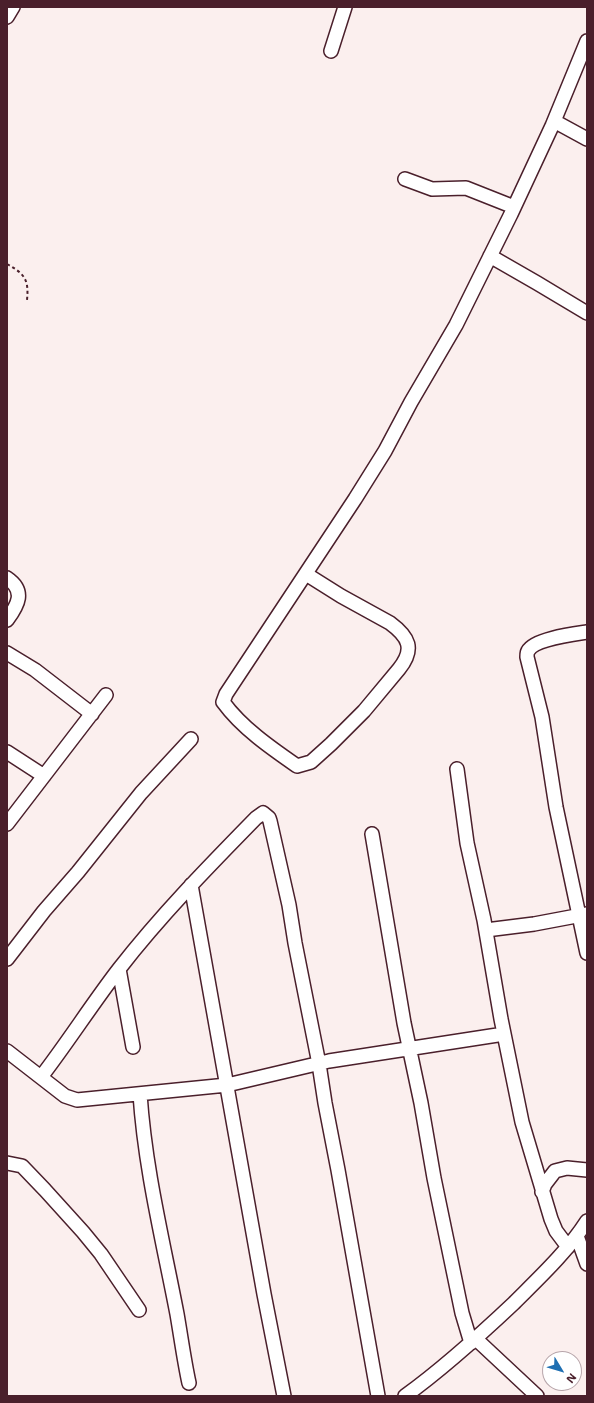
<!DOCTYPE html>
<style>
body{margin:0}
#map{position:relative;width:594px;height:1403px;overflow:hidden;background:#fbefee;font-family:"Shantell Sans",sans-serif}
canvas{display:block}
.frame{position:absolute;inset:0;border:8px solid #4a1f2b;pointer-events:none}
.north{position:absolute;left:542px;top:1351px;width:40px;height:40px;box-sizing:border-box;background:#fff;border:1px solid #b7a5aa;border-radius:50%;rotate:128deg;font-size:11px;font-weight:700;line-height:16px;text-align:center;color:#4a1f2b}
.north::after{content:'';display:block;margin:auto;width:14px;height:18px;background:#1f6fb2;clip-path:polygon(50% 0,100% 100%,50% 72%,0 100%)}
</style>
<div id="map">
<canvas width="594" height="1403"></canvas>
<div class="frame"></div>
<div class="north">N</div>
</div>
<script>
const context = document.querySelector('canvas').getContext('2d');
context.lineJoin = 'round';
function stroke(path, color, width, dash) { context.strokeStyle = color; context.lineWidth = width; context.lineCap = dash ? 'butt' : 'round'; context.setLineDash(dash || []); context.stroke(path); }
const minor = new Path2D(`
 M7,17L13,7
 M331,51L345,7
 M554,121L587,139
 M405,179L432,189L466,188L514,207
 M490,256L537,283L587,313
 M306,574L341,596L390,623C409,637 415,649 399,669L364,711L331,744L311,762L297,766C271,748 242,728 223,702L226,694L355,499L385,451L411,402L456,325L511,214L552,126L587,41
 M7,578C26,591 18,605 7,620
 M587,632C574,634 534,639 528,651C527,652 527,656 527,657L542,717L556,807L587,953
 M7,653L35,670L92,714
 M7,752L44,776
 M457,769L467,843L484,920L501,1019L522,1122L551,1219L556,1231L568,1247
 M7,824L106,695
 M372,834L404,1023L421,1103L434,1178L462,1313L471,1343
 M191,885L264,1294L284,1396
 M486,930L534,924L587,914
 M7,959L44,911L78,872L141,793L191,739
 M119,969L133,1047
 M7,1051L65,1096L77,1100L227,1085L329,1061L504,1034
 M41,1077C68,1042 92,1004 119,969C161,915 209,866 256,818L263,813L269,818L270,821L289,905L295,943L319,1064L325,1103L338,1170L378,1396
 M140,1094C145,1169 163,1241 177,1314C181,1337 184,1360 189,1383
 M7,1163L22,1166L45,1190L83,1232L101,1254L139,1310
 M542,1192L545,1184L555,1171L567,1168L587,1170
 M577,1236L587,1264
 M476,1339L537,1396
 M405,1396C444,1368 479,1336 514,1303C540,1277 567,1252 587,1221`);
stroke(minor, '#4a1f2b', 16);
stroke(new Path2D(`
 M7,264C25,274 29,280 27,300`), '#4a1f2b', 2, [3, 3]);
stroke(minor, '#fff', 13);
</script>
